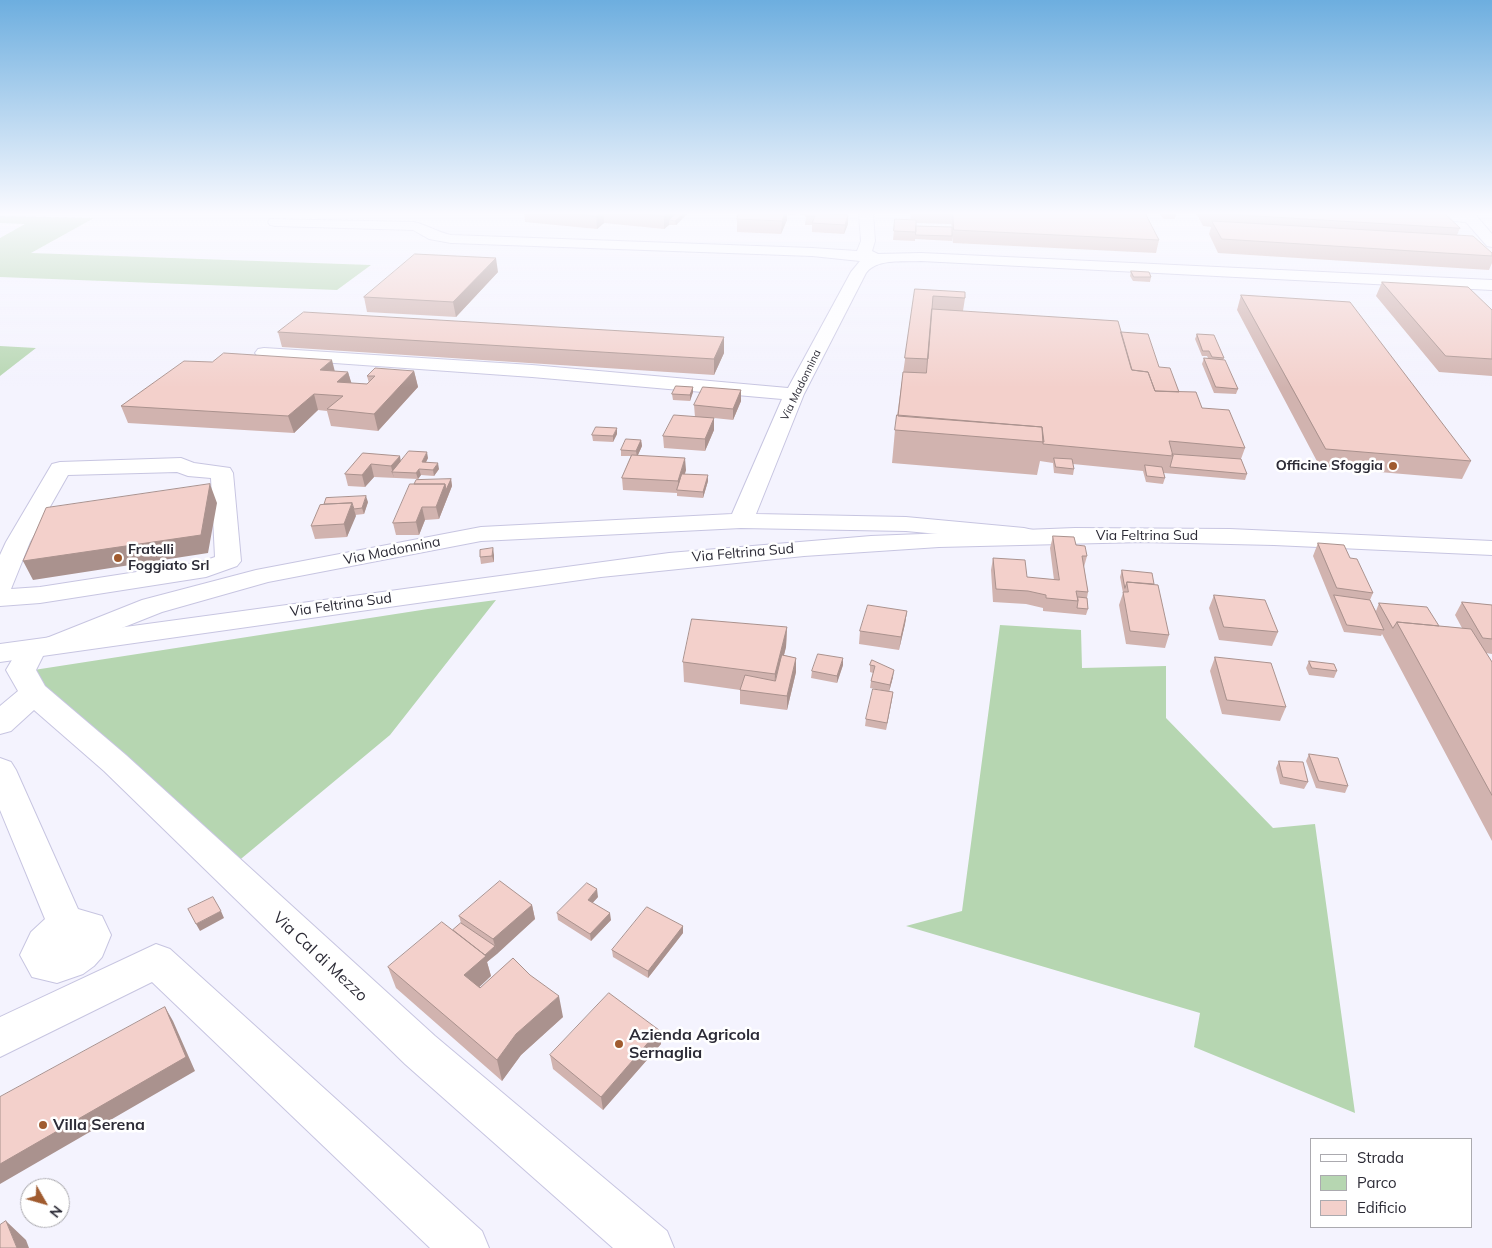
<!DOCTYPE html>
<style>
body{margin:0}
#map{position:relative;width:1492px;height:1248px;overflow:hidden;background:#f4f3fe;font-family:Mulish,sans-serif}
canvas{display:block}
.legend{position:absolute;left:1310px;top:1138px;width:162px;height:90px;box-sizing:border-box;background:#fff;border:1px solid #abaaaf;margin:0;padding:6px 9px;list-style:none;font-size:15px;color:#2c2b36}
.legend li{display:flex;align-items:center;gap:10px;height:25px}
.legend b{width:25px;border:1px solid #abaaaf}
.north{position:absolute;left:20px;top:1178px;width:50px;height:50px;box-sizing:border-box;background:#fff;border:1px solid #abaaaf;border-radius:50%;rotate:128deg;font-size:14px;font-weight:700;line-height:20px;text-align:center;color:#2c2b36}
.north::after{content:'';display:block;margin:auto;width:18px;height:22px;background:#a05b2f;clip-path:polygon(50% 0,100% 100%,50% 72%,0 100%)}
</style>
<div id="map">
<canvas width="1492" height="1248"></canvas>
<ul class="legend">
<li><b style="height:6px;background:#fff"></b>Strada</li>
<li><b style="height:14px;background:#b6d6b1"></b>Parco</li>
<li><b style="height:14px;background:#f3d0cb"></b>Edificio</li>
</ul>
<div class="north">N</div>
</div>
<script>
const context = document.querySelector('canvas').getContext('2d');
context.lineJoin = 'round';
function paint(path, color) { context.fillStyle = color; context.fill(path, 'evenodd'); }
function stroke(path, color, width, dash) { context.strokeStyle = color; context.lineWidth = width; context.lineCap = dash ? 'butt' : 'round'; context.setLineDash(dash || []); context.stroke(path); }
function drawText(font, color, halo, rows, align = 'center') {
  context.font = font + ' Mulish,sans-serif'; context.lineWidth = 5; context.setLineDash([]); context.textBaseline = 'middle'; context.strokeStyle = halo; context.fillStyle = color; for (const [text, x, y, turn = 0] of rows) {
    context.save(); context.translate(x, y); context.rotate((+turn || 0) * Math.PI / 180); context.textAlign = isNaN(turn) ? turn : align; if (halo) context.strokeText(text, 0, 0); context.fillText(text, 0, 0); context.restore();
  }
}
paint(new Path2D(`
 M0,216L94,218L31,253L371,265L337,290L0,277V238L25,224L0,223Z
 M0,346L36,348L0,376Z
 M496,600L390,735L236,863L21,672L428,609Z
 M1000,625L1081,630L1082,668L1166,666V718L1273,828L1315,824L1355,1113L1194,1047L1200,1013L906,926L962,911Z`), '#b6d6b1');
const minor = new Path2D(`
 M859,213H873L875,241L872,251L878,254L921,253L1492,280V290L921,261C904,262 877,258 866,273L804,394L756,514L906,517L1024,528L1033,530L1036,535L1033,540L1024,542L906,531L741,528L481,541L268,582L162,612L64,651L54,654L45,652L36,670L45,686L126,755L435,1036L667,1231L674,1248H613L405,1064L104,771L34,710L11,731L0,734V706L18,691L6,670L22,643L32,640L42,643L44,639L142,600L256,570L481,527L732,514L782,399L532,377L264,358L258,357L255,353L258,349L264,348L532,365L788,388L851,272L860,261L812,256L451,243L429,239L413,230L275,226L270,225L268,222L270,219L414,222C427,225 437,232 451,235L812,248L857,251L861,241Z
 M1395,213H1474L1492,234V247L1487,246L1466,222L1401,217Z
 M181,458L194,463L230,468L233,473L241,561L237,566L206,577L40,603L0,606V555L6,542L52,464L60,462ZM177,472L188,476L211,478L215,557L201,562L40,587L11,589L30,542L68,475Z
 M0,758L11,762L16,770L78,909L102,916L111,935L102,957L94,966L83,974L57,983L32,977L20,955L31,932L45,919L0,810Z
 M156,944L170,949L482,1231L489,1248H430L152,982L0,1057V1017Z`);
const major = new Path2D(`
 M1075,528L1230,529L1492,541V555L1274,545L1143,542L939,547L804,556L601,577L0,662V644L669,553L871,536Z`);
stroke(minor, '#c7c5e1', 2);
stroke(major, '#c7c5e1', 2);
paint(minor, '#fff');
paint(major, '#fff');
paint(new Path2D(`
 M524,213H687V214L676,225H669L664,229L604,223L597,229L525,222Z
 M739,213H842V214L848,215V224L844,234L812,232V225H805L806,215L787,214V220L781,234L737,232V219Z
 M911,213H1145L1159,240L1156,253L953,243L952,237V241L915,239V241L893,240L895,219L910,220ZM916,223L951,224L952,227L916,226Z
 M1159,213H1174L1176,215L1175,219H1164Z
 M1196,213H1444L1460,228L1457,235L1492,253V263L1489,270L1218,253L1209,234L1211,227L1203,226Z
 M1131,271L1151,277L1150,282L1133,281L1130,276Z
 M498,272L456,317L367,312L364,297Z
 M1382,282L1492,310V376L1439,372L1376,296Z
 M915,289L965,298L963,311L1121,332L1159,367L1179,392L1202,408L1245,448L1241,459L1247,474L1245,480L1164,473L1165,478L1163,484L1146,482L1143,471L1073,464L1074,469L1073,475L1054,473L1053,463L1040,461L1037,475L892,463L895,430Z
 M1241,295L1471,461L1462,479L1320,467L1237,310Z
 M278,332L724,337V353L714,375L282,347Z
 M1197,334L1224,358L1223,360L1238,389L1236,394L1214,393L1202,364L1204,358H1208L1207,356H1202L1195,339Z
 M335,371L348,372L351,383L367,384L369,383L367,376L414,371L418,387L378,431L331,426L327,411L318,410L294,433L128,423L121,406Z
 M741,390V401L733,420L714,418V430L705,451L664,448L663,436L695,417L694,405Z
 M693,392L690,401L673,400L672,394Z
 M617,434L613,442L593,441L592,435Z
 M641,440L642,446L638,455L686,470L685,474L708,481L703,498L677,496V493L623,490L622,478L631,456H621V450Z
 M363,453L401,462L428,458L426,462L439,469L434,476L421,475L418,479L374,477L365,487L348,486L345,474Z
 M451,479L452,486L439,519L425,520L419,535H396L393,523L414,484Z
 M368,502L364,514L355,515L347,537L315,539L311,526Z
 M1053,536L1076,545L1087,556L1084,567L1088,592L1087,598L1088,609L1086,615L1043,611V608L1026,604L993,602L991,570L993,558L1027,577L1054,580L1050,548Z
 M1318,543L1350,558L1373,593L1370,600L1376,611L1379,603L1439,626L1462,628L1455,615L1462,602L1492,605V654L1486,653L1492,662V841L1382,634L1381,636L1344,632L1313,556Z
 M494,555V562L481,564L480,557Z
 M1122,570L1154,584L1169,635L1165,648L1126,644L1119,605L1123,593L1120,577Z
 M1214,595L1278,632L1272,646L1219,640L1209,608Z
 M907,611L905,624L899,650L859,644L860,631Z
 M787,627L786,647L784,655L796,658V672L787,710L740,704V690L684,682L683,662Z
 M1215,657L1286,707L1280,721L1222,714L1210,671Z
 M872,660L893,677L889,692H893L892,699L886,730L865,726L866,719L881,690L870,688L871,681L873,673L870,672V665Z
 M1309,661L1337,671L1334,678L1309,675L1306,668Z
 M843,665L837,683L811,678L812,671Z
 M1309,754L1348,786L1345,793L1316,788L1306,761Z
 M1279,761L1308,782L1304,789L1280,784L1276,768Z
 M598,897L592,903L611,920L591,941L558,920L557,913Z
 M532,905L535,919L487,962L491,976L479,987L563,1017L521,1055L502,1081L396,988L388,967L453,930L461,923L459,916Z
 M683,926V933L648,978L613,957L612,950Z
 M659,1030L661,1044L603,1110L553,1069L550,1055Z`), '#d1b3af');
paint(new Path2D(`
 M600,213H604V223L597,229L596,216Z
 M667,213H682L669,220V225L664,229V216Z
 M684,213H687V214L676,225L675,221Z
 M785,213H787V220L781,234L782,221Z
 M848,215V224L844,234L845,225Z
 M496,258L498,272L456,317L453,302Z
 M724,337V353L714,375V359Z
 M332,360L336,376L320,370Z
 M414,371L418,387L378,431L374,414Z
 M348,372L353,388L337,382Z
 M693,387V392L690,401V395Z
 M741,390V401L733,420V409Z
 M314,394L318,410L294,433L288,416Z
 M714,418V430L705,451V439Z
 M617,428V434L613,442V436Z
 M641,440L642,446L637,457L636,451Z
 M427,452L428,458L423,468L422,462Z
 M400,456L402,468L392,472L394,478L391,466Z
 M685,458L686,470L679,490H678V481Z
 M438,463L439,469L434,476L433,470Z
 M371,464L374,477L365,487L362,475Z
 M419,469L421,475L418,479L416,473Z
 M708,475V481L703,498V492Z
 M451,479L452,486L439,519L436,507L445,484Z
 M210,484L217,503L208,553L33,580L23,561Z
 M366,496L368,502L364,514L362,508Z
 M352,503L356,516L347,537L344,524Z
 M422,507L425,520L419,535L416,522Z
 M493,548L494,555V562L492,556Z
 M907,611L905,624L899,650L901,637Z
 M787,627L786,647L774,694L775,674Z
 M796,658V672L787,710V696Z
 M843,658V665L837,683V676Z
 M894,670L893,677L889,692L890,685Z
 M893,692L892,699L886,730L887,723Z
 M597,889L598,897L589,907L588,900Z
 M532,905L535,919L497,954L493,939Z
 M221,911L224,918L200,931L196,924Z
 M610,913L611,920L591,941L590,934Z
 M683,926V933L648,978V971Z
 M495,946L497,954L487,962L491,976L470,996L464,975Z
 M559,996L563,1017L521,1055L502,1081L497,1060L516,1034Z
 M165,1007L173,1021L195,1071L0,1184V1164Z
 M659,1030L661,1044L603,1110L601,1097Z
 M6,1221L26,1240L29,1248H17Z`), '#aa928e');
const building = new Path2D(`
 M565,213H600L596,216Z
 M635,213H667L664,216Z
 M677,213H684L675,221L669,220Z
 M739,213H785L782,221L737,219Z
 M806,213H822L848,215L845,225L812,223L815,216H805Z
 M953,213H1145L1159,240L954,230Z
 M1164,213H1174L1176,215H1166Z
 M1206,213H1444L1460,228Z
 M895,219L916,220V232L894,231Z
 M1212,221L1473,236L1492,253V256L1222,239Z
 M916,226L952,227V236L916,235Z
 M415,254L496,258L453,302L364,297Z
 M1131,271L1149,272L1151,277H1134Z
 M1382,282L1468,287L1492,310V359L1446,356Z
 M915,289L965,292V298L933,296L928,359L905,358Z
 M1241,295L1350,302L1471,461L1326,449Z
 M932,309L1118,321L1132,370L1148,372L1155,391L1196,392L1202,408L1229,410L1245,448L1169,441L1173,456L1043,444L1042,427L898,416L903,372L926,373Z
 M304,312L724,337L714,359L278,332Z
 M1121,332L1148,334L1159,367L1170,368L1179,392L1155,391L1148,372L1132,370Z
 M1197,334L1214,335L1224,358L1212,357L1209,351H1203Z
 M224,353L332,360L320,370L348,372L337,382L367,384L375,376H367L375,368L414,371L374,414L327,409L343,396L314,394L288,416L121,406L184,361L212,362Z
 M1204,358L1225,360L1238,389L1216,387Z
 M676,386L693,387L690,395L672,394Z
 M703,387L741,390L733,409L694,405Z
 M674,415L714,418L705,439L663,436Z
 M897,415L1042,427L1044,442L895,430Z
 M596,427L617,428L613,436L592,435Z
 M626,439L641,440L636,451L621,450Z
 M409,451L427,452L422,462L438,463L433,470L419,469L416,473L392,472Z
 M363,453L400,456L391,466L371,464L362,475L345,474Z
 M1172,454L1241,459L1247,474L1170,467L1173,456Z
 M632,455L685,458L678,481L622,478Z
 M1054,458L1072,459L1074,469L1056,467Z
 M1145,465L1162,467L1165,478L1147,476Z
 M682,474L708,475L703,492L677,490Z
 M451,479L446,490L445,484H414L416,480Z
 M210,484L201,535L23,561L46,508Z
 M410,484H445L436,507H422L416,522L393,523Z
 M366,496L362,508L354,509L352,503L324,504L326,498Z
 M352,503L344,524L311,526L320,505Z
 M1053,536L1074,537L1076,545L1085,546L1087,556H1082L1088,592L1076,591L1078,601L1046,598V595L1028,591L996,589L993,558L1025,560L1027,577L1059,580Z
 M1318,543L1344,545L1350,558L1357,559L1373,593L1337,588Z
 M493,548L492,556L480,557V550Z
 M1122,570L1152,573L1154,584L1127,582L1125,588Z
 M1127,582L1158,585L1169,635L1130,631L1123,592H1128Z
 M1214,595L1265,600L1278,632L1224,627Z
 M1334,595L1370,600L1384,630L1347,625Z
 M1078,597L1087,598L1088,609L1077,608L1078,601Z
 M1462,602L1492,605V639L1483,638Z
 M1379,603L1427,607L1439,626L1397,622L1393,628Z
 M868,605L907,611L901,637L860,631Z
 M692,619L787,627L775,674L683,662Z
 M1397,622L1471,629L1492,662V795Z
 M818,654L843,658L837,676L812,671Z
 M782,655L796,658L787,696L740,690L745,675L775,681Z
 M1215,657L1271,663L1286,707L1227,700Z
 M872,660L894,670L890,685L871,681L875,666L870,665Z
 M1309,661L1334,664L1337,671L1312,668Z
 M873,689L893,692L887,723L866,719Z
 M1309,754L1338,758L1348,786L1319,781Z
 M1279,761L1303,762L1308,782L1283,777Z
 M500,881L532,905L493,939L459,916Z
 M587,883L597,889L588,900L610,913L590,934L557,913Z
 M213,897L221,911L196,924L188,909Z
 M647,907L683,926L648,971L612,950Z
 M442,922L486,956L464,975L480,988L513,958L530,975L559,996L516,1034L497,1060L388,967Z
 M461,923L495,946L485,955L453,930Z
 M609,993L659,1030L601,1097L550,1055Z
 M165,1007L186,1057L0,1164V1097Z
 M6,1221L17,1248H0V1225Z`);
paint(building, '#f3d0cb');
stroke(building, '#aa928e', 1);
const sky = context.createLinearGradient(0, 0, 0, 388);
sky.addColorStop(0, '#6daedf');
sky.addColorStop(0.55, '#fafaff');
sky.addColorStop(1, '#fafaff00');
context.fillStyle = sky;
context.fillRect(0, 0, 1492, 388);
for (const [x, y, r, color] of [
 [1393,466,5,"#a05b2f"],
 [118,558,5,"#a05b2f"],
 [619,1044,5,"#a05b2f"],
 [43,1125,5,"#a05b2f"]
]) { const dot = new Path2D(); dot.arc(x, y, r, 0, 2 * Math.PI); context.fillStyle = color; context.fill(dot); stroke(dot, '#fff', 2); }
drawText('11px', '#2c2b36', '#fff', [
 ["Via Madonnina",801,385,-64]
]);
drawText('bold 14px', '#2c2b36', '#fff', [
 ["Officine Sfoggia",1383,466],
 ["Fratelli",128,550,"left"],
 ["Foggiato Srl",128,566,"left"]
], 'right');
drawText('14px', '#2c2b36', '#fff', [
 ["Via Feltrina Sud",1147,536],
 ["Via Madonnina",392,551,-11],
 ["Via Feltrina Sud",743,553,-5],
 ["Via Feltrina Sud",341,605,-8]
]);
drawText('16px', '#2c2b36', '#fff', [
 ["Via Cal di Mezzo",320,957,43]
]);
drawText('bold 16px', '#2c2b36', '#fff', [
 ["Azienda Agricola",629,1035],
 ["Sernaglia",629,1053],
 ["Villa Serena",53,1125]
], 'left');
</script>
